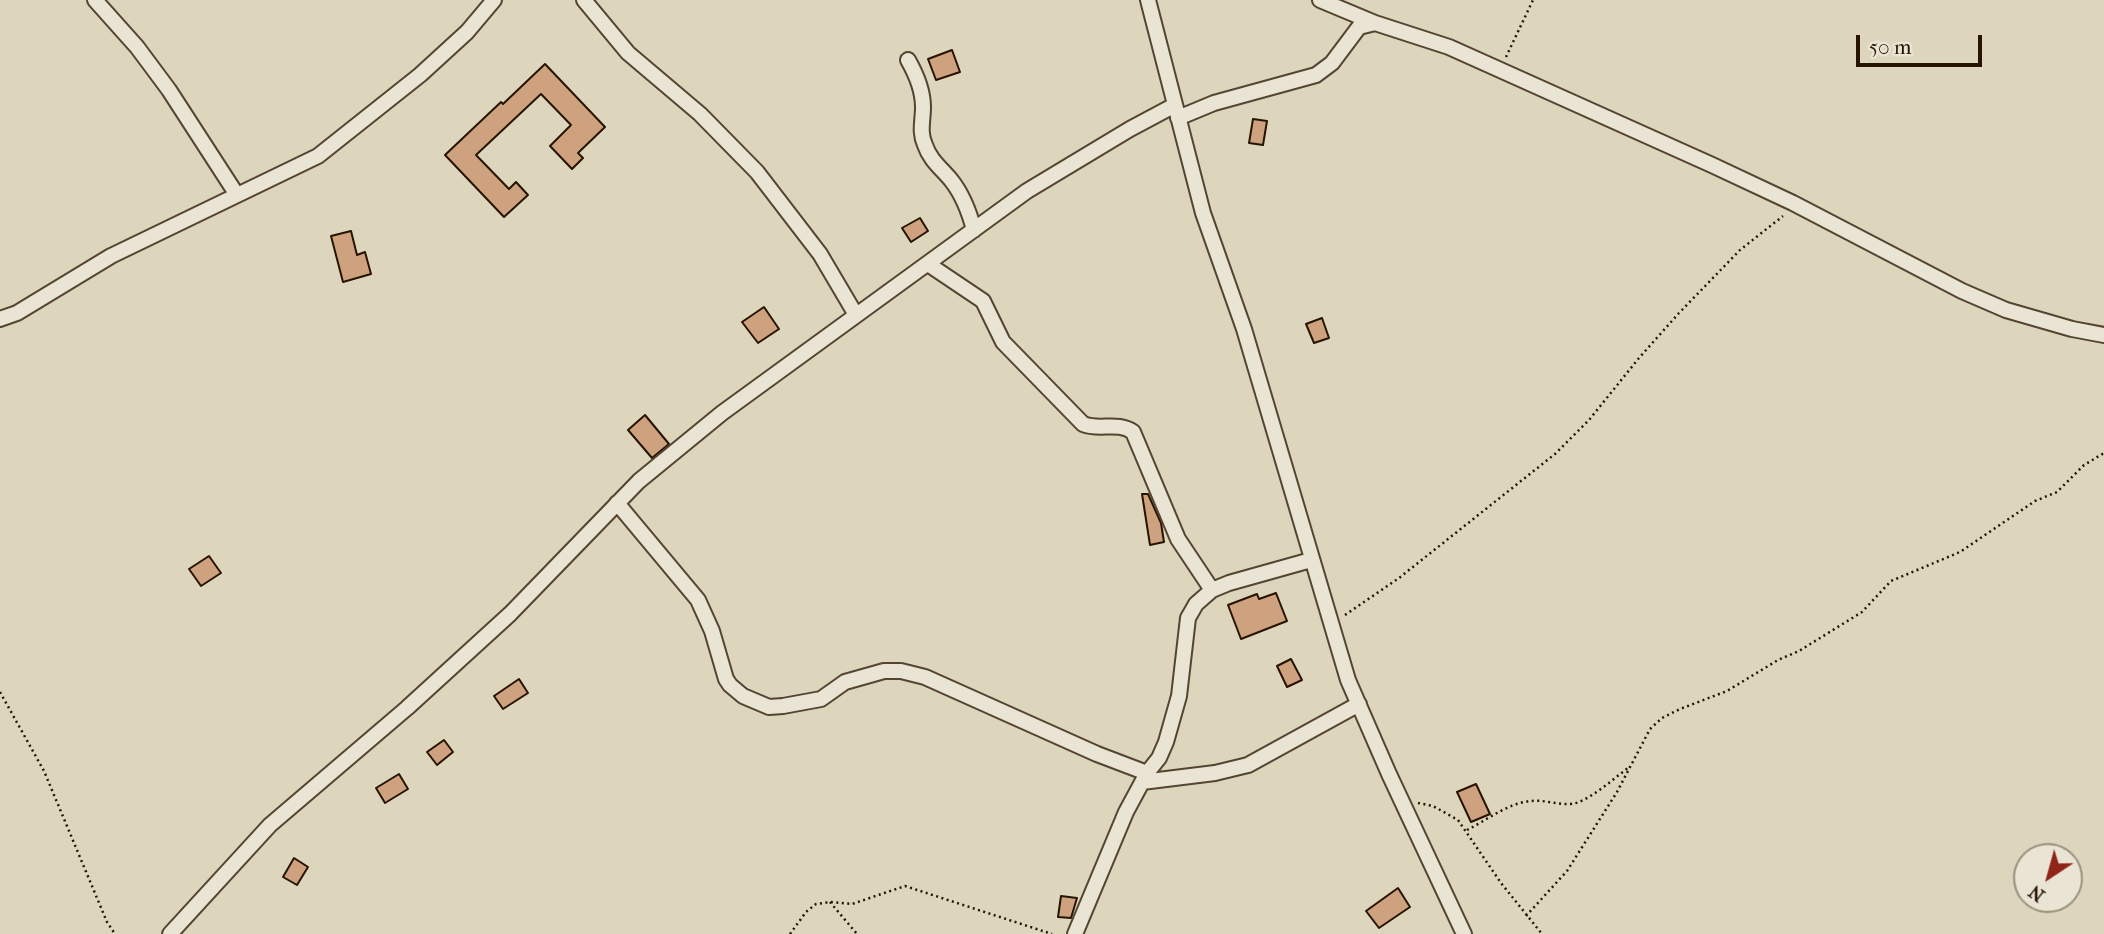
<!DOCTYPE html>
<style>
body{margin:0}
#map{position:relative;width:2104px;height:934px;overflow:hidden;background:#ddd6bc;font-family:"IM FELL French Canon",serif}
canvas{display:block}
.north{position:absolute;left:2013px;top:843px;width:70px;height:70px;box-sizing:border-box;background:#e9e4d3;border:2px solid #9b917f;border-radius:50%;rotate:216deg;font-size:19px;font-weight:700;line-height:28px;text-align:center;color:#261401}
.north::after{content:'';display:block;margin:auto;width:24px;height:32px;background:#8f2418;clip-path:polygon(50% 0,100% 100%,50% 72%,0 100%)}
.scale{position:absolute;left:1856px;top:35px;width:126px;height:32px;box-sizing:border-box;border:4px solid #261401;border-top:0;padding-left:9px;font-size:21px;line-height:24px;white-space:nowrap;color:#261401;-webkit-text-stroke:5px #e9e4d3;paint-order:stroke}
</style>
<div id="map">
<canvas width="2104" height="934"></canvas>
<div class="north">N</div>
<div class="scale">50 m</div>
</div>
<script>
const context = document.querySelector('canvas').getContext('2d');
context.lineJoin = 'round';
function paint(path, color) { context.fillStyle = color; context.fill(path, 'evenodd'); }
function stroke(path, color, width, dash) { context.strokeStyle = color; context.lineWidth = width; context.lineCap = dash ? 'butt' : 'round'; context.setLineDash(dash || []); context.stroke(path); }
const building = new Path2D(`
 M952,50L960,72L936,80L928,59Z
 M545,64L605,127L578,153L583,158L572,169L550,146L571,125L541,94L476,155L509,189L516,182L528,195L504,217L445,155L501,102L503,104Z
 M1253,119L1267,121L1263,145L1249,143Z
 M920,218L928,231L911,242L902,228Z
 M351,231L357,255L365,252L371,274L343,282L331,236Z
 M764,307L779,329L758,343L742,322Z
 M1322,318L1329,338L1314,343L1306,324Z
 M645,415L669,444L652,458L628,430Z
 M1142,494H1148L1161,523L1164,542L1150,545Z
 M209,556L221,573L201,586L189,569Z
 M1276,593L1287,621L1241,639L1228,605L1257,594L1259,599Z
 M1291,659L1302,680L1287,687L1277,666Z
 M519,679L528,693L503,709L494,696Z
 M444,740L453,752L437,765L427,752Z
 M399,774L408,789L385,803L376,788Z
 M1476,784L1490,814L1471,822L1457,792Z
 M294,858L308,867L297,885L283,877Z
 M1398,888L1410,907L1379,928L1366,911Z
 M1061,896L1077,898L1071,918L1058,917Z`);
paint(building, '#cea27e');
stroke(building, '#261401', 2);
const street = new Path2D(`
 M95,0L137,47L169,90L237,195
 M584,0L628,53L700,114L757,172L820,254L856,315
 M1148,0L1203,213L1244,329L1348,680L1389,774L1464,934
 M1320,0L1375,23
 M908,60C916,74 923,90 923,107C923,121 919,132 925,145C930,160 941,168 951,180C963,195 969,211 974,230
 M1178,118L1214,103L1316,75L1332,63L1359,27L1375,23L1449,47L1712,165L1793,203L1962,291L2006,310L2072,329L2104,335
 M928,264L983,301L1003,342L1083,424C1099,431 1118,421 1133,432L1178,539L1212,590
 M0,319L17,313L111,256L318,156L420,75L467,32L494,0
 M617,503L698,600L712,631L726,679L730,685L743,696L769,707L783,706L821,699L845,682L884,671H901L925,677L1097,754L1147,773
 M1142,782L1215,773L1248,765L1359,704
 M170,934L270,825L407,708L510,614L639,481L722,413L1027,191L1130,129L1175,105
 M1075,934L1126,812L1147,773L1159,758L1166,742L1179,696L1188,618L1196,604L1212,590L1229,583L1311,560`);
stroke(street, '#544430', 18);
stroke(new Path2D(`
 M1506,57L1533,0
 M1345,615L1399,578L1555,454L1589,420L1639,358L1679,313L1740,250L1783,216
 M0,692L44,771L107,922L115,934
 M1418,803L1433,806L1458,820L1501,883L1542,934
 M1467,830C1487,820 1508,803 1531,801C1547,799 1563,808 1579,802C1597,794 1612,780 1628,768
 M830,902L857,934
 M1526,916L1567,871L1617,792L1650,729L1662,718L1680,709L1727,691L1778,660L1799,651L1862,612L1891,581L1960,552L2035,501L2057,492L2084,465L2104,453
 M790,934L806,912L816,904L830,902L852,904L905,886L1052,934`), '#261401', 2.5, [2, 3.5]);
stroke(street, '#e9e4d3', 14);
</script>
